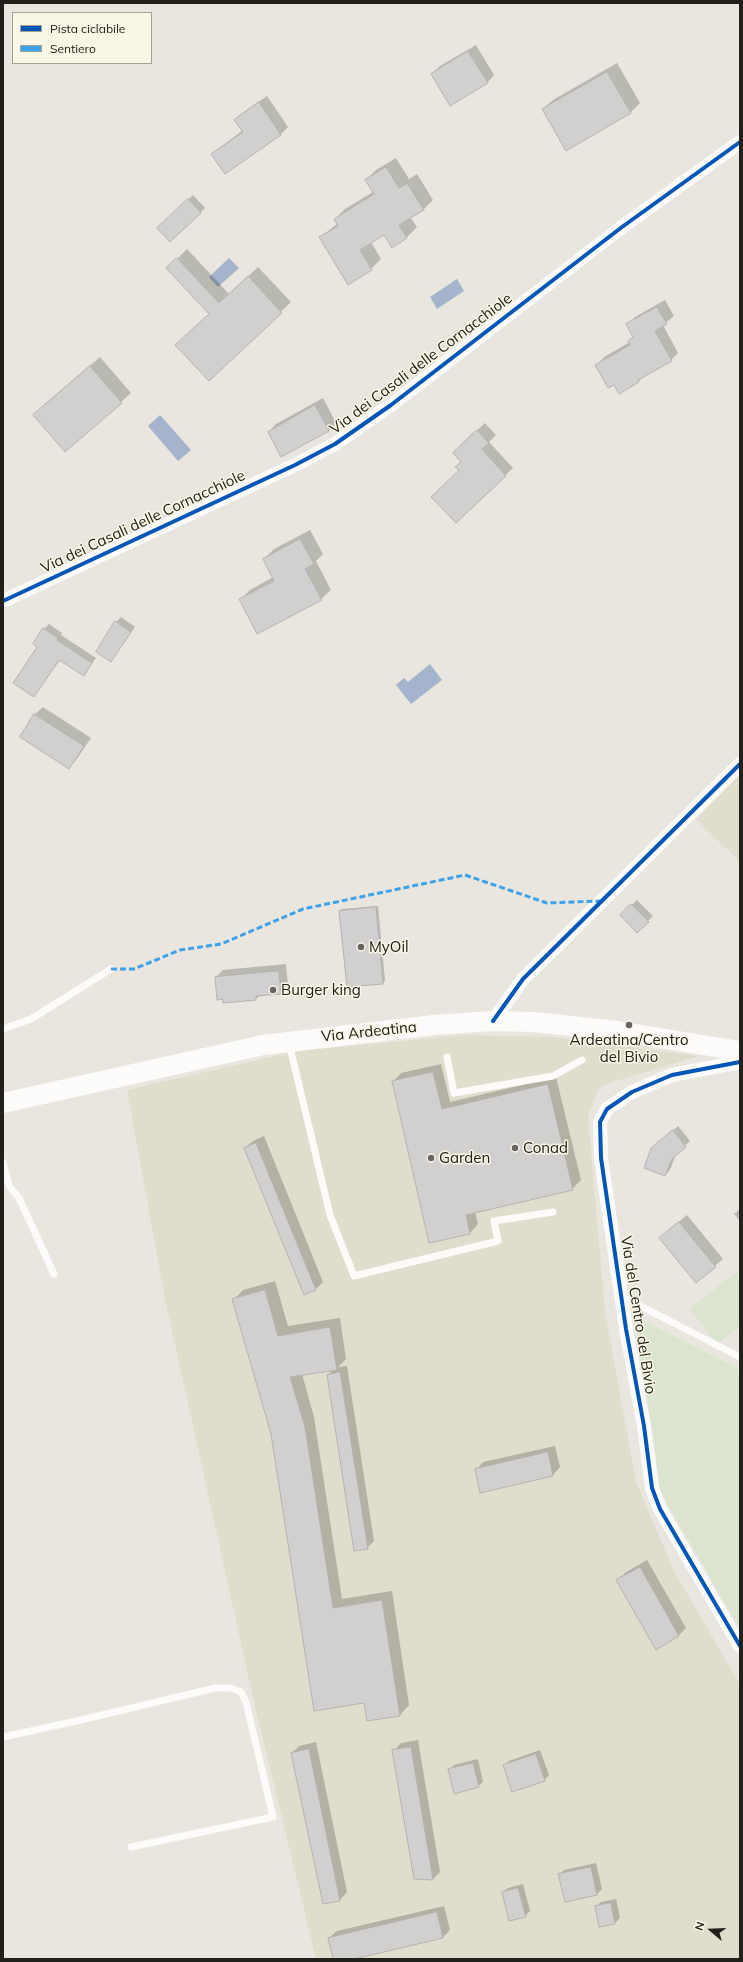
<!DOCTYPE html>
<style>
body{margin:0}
#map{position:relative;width:743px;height:1962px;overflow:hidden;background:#e8e6de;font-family:Mulish,sans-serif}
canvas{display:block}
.frame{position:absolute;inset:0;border:4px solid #21201a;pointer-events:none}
.legend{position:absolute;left:12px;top:12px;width:140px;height:52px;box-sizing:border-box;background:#faf6e6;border:1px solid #a3a094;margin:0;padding:5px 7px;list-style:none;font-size:12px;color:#21201a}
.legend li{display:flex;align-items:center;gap:8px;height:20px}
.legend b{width:20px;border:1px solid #a3a094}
.north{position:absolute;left:691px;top:1910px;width:40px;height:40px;-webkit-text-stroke:3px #faf6e6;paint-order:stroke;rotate:289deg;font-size:11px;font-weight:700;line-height:16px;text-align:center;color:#21201a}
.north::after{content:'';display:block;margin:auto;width:14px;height:18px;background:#21201a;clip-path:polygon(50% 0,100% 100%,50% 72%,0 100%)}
</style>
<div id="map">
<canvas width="743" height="1962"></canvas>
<div class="frame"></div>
<ul class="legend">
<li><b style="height:5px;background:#0057b8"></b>Pista ciclabile</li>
<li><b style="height:5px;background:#3ea2ea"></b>Sentiero</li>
</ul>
<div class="north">N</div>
</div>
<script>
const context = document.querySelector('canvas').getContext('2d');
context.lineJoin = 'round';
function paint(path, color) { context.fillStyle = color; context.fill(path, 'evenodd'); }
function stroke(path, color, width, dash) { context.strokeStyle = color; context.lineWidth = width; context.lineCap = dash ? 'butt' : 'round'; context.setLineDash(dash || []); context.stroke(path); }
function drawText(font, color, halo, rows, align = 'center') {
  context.font = font + ' Mulish,sans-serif'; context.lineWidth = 3; context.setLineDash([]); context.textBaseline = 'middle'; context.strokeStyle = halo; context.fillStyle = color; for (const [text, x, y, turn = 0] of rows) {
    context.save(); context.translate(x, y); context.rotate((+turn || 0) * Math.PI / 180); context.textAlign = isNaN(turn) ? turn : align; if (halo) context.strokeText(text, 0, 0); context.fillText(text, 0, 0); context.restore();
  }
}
paint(new Path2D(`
 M740,775V862L696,819Z
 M465,1035L553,1037L699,1056L613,1082L599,1088L588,1116L605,1312L636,1482L675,1573L740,1684V1959H316L253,1698L165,1299L127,1090L297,1051Z`), '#e1ddcd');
paint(new Path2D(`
 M736,1272L740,1277V1326L717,1344L690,1309Z
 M633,1316L737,1368L740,1374V1628L660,1491L657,1462Z`), '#dae4cf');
paint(new Path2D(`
 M229,258L239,268L218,287L209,277Z
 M457,279L464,291L437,309L430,297Z
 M160,415L191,450L178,461L148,426Z
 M430,664L442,680L411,704L396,685L404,678L408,682Z`), '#a4b4cc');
paint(new Path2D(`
 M476,45L494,75L487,83L433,74L440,66Z
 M617,63L640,103L630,113L543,109L553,100Z
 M267,96L288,127L281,134L225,172L212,154L243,130L235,120L243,113Z
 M396,158L409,179L417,174L433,200L423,210L410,217L417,227L407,237L392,247L384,233L371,242L381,259L371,269L349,283L321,237L338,223L335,219L345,209L373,192L366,180L376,170Z
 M193,195L205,208L170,241L158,228Z
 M187,249L229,294L258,267L291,302L209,380L186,335L210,313L168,268Z
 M665,300L674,316L663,325L678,353L671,360L645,375L639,381L614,383L597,365L604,357L630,342L634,336L628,325L635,317Z
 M100,357L131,393L121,402L44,405Z
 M323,398L336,423L329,430L282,456L269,432L276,424Z
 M485,423L496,435L489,442L513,468L456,521L462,462L461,445Z
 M310,530L323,554L316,561L331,590L321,599L240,600L250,590L273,577L264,559L274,549Z
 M121,617L135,627L111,661L116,622Z
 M49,624L62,633L61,635L96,658L84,675L60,660L34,696L38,646L44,629Z
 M43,707L91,738L76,760L69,768L21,736L35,714Z
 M637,900L653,916L637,932L621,915Z
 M378,906L385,980L383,983L340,911L342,909Z
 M286,964L288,986L280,993L260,995L256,999L223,998L216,977L223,970Z
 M441,1064L450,1102L556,1077L581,1180L572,1189L475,1212L478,1224L470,1233L430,1242L393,1082L401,1073Z
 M678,1126L690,1141L676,1154L670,1170L665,1175L658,1143Z
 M264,1136L323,1282L316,1289L245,1148L253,1141Z
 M740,1209V1221L734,1214Z
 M687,1215L723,1259L696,1282L668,1231Z
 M275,1281L288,1326L340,1318L346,1359L338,1367L347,1366L374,1541L367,1548L328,1375L334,1369L302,1374L314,1417L342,1599L392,1591L409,1705L400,1715L365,1702L272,1433L234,1300L243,1290Z
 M555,1446L560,1467L553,1475L476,1470L483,1462Z
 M647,1560L686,1628L679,1635L657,1648L618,1581L625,1573Z
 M418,1740L440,1872L433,1879L394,1751L401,1743Z
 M316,1742L347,1892L340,1900L324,1903L292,1753L299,1746Z
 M540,1750L549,1775L544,1780L504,1766L509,1761Z
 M478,1759L483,1782L478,1786L449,1770L454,1765Z
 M596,1863L602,1889L597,1894L565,1901L559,1875L564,1870Z
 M523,1884L530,1911L525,1916L503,1892L508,1888Z
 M616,1899L620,1918L615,1923L600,1926L596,1907L601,1902Z
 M444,1906L450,1930L443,1937L350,1959H334L329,1938L337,1931Z`), '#0003');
const building = new Path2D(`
 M468,51L488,83L450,106L431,74Z
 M607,72L631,113L566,151L542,109Z
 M259,102L281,135L225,174L211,154L243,132L234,120Z
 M386,167L399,188L407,183L424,210L399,225L407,238L392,248L384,235L360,250L372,270L348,285L319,237L338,226L334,219L374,194L365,180Z
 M188,199L201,213L170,242L157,228Z
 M177,258L219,303L248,276L282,313L209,381L175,345L209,314L166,268Z
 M657,307L667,324L655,331L672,361L638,380L639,382L619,394L614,385L608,388L595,365L630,345L628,341L633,337L626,324Z
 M90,366L122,403L65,452L33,415Z
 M315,405L329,431L281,457L268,432Z
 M477,430L489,443L482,449L506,476L456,523L431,497L459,470L455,467L461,462L453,453Z
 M300,539L314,564L305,569L322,600L257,634L239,599L274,581L263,559Z
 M115,621L131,632L111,662L96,652Z
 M43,628L58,638L57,640L92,663L84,676L59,660L34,697L13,683L37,647L33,644Z
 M34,714L84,746L69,769L20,737Z
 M631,904L649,922L637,933L620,915Z
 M376,907L383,984L347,987L339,911Z
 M279,971L281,994L256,996V1000L223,1003V999L217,1000L215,977Z
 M433,1072L442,1109L548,1084L573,1190L466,1215L470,1234L429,1243L392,1081Z
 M673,1130L686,1147L672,1159L665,1176L644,1168L651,1148Z
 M256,1143L316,1290L304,1295L244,1148Z
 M679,1222L716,1267L696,1283L659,1238Z
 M265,1290L278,1336L330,1327L337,1370L290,1377L305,1427L333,1608L382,1600L400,1716L367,1721L364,1703L314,1711L271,1434L232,1299Z
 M340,1372L368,1549L354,1551L327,1375Z
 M548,1452L553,1476L480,1493L475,1469Z
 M640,1567L679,1636L656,1650L616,1580Z
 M411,1747L433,1880L414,1879L392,1750Z
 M309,1749L340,1901L323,1904L291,1753Z
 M536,1754L545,1781L512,1792L503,1765Z
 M473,1763L479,1787L454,1794L448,1769Z
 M591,1867L597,1895L565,1902L558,1874Z
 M518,1888L526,1917L509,1921L502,1892Z
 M611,1903L615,1924L599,1927L595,1906Z
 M437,1912L443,1938L354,1959H333L328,1938Z`);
paint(building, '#d2d0ce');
stroke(building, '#b5b3b2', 1);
stroke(new Path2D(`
 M3,1029L31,1019L111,969
 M289,1043L330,1215L354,1276L498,1241L494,1221L553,1212
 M447,1057L454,1093L553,1076L582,1060
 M3,1162L9,1186L19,1198L54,1274
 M621,1296L740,1357
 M3,1737L81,1720L215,1688H231L241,1692L246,1702L273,1817L131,1847`), '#fcfbfa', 7);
stroke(new Path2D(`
 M3,601L295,465L335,444L391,405L622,227L740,142
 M493,1021L523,979L740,764
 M740,1062L672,1075L632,1092L607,1109L600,1122L601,1158L626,1329L644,1426L652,1488L660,1509L740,1646`), '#fcfbfa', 14);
stroke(new Path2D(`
 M3,1103L263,1045L434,1025L493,1021L534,1022L617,1031L740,1051`), '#fcfbfa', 20);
stroke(new Path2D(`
 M111,969H134L180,950L221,944L303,909L465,875L547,903L600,901`), '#3ea2ea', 3, [6, 3]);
stroke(new Path2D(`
 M3,601L295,465L335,444L391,405L622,227L740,142
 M493,1021L523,979L740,764
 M740,1062L672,1075L632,1092L607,1109L600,1122L601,1158L626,1329L644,1426L652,1488L660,1509L740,1646`), '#0057b8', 4);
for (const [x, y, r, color] of [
 [361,947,4,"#67655f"],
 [273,990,4,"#67655f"],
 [629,1025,4,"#67655f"],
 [515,1148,4,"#67655f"],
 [431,1158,4,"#67655f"]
]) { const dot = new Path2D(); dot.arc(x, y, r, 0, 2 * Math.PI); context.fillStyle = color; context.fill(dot); stroke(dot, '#faf6e6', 1.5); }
drawText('15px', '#21201a', '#faf6e6', [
 ["Via dei Casali delle Cornacchiole",421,364,-37],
 ["Via dei Casali delle Cornacchiole",143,522,-25],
 ["Via Ardeatina",369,1032,-6],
 ["Via del Centro del Bivio",638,1315,81]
]);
drawText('15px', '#21201a', '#faf6e6', [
 ["MyOil",369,947],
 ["Burger king",281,990],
 ["Ardeatina/Centro",629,1040,"center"],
 ["del Bivio",629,1057,"center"],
 ["Conad",523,1148],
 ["Garden",439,1158]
], 'left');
</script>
